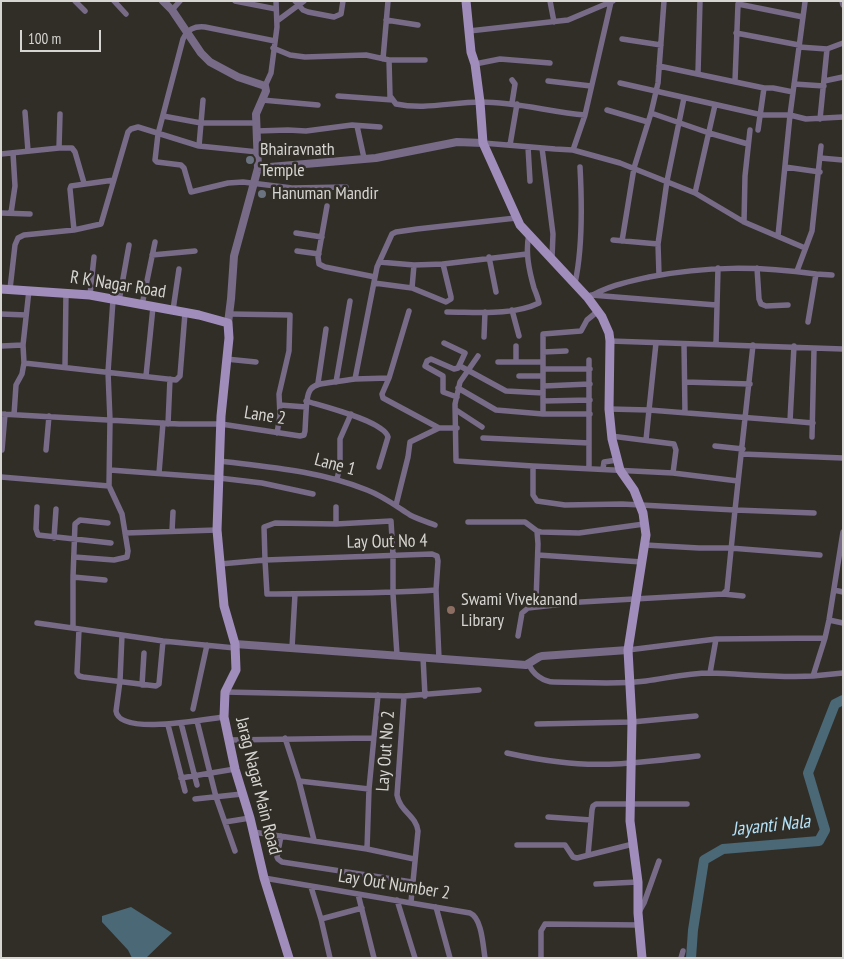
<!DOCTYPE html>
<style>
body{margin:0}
#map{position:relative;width:844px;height:959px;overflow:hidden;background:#312e28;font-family:"PT Sans Narrow",sans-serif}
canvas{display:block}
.frame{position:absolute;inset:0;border:2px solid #d7d5d1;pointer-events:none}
.scale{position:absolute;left:20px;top:30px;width:81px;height:22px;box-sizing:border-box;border:2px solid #d7d5d1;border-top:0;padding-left:6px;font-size:15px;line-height:18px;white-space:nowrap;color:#d7d5d1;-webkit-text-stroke:4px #312e28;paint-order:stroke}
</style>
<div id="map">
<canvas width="844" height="959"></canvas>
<div class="frame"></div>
<div class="scale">100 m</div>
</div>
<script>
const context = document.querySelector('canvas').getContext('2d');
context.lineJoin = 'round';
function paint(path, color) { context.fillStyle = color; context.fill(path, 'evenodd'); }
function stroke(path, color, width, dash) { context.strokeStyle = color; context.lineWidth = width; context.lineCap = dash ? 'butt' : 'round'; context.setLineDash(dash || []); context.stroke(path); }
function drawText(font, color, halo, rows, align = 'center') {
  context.font = font + ' "PT Sans Narrow",sans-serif'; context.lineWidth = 5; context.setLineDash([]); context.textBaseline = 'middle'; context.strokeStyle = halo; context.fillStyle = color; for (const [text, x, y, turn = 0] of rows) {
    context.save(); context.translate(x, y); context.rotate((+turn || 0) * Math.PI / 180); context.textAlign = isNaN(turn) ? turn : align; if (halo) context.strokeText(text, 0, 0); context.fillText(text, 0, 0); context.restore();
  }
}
paint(new Path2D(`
 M131,907L172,933L146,958H132L128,950L102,922V916Z`), '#4a6876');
stroke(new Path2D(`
 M691,958L693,930L704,860L723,849L819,841L825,830L808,773L835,704L843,700`), '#4a6876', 10);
stroke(new Path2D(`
 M75,1L85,11
 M114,1L126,14
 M235,1L276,9
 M295,1L303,10L308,12L334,17L341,14L343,1
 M550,1L554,22
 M842,1L843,5
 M611,2L585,115L573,150L620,163L695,193L744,222L805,248
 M172,10L180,1
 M386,20L418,25
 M277,21L304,1
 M469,31L568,20L613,1
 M736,33L799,45
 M622,39L661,45
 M275,41L205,27C194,26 188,29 183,39L158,134L155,160L157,162L181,165L184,168L191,192L228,183L243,182L292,188L346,187
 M799,47L827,49L843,43
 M273,48L290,55L305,57L366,55L389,60H425
 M383,59L388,1
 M389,60L390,96L396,104C425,110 452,102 481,102C517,102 550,112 585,115
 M475,64L500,59L550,63
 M659,66L764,88L758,130
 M698,73L700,1
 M548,81L591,86
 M735,81L738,4L803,17
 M824,81L843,77
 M620,83L762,115H790L806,119L843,117
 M794,84L824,86
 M265,86L271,73L277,27L276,1
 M764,88H773L793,92
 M338,96L393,100
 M262,100L318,105
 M512,103L515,84L512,80
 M607,110L648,122
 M25,112L28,151
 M651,113L709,133L748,144
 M163,116L201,123H255
 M820,119L827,49
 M357,126L364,158
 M256,131L288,130L306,131L352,125L380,127
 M483,143L555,149L573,150
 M510,145L517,104
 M199,146L203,100
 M528,147L530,181
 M59,148L60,114
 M542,148L553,234L552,258
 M1,154L59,148H72L75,152L84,183
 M820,158L843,160
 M785,167L820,172
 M695,193L715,105
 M327,206L318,257L319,264L325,267L375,277
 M1,213L30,214
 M11,213L15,186L13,153
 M744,222L745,176L750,130
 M74,230L70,189L71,186L114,180
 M296,233L322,237
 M778,236L790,115L805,2
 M613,240L658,244L659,275
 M622,241L634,168L651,113L658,83L664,1
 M658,244L667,181L684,98
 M297,251L319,254
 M152,255L195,251
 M489,257L496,292
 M379,262L414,265L443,264L527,254
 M757,268L759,299L761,304L766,306L788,305
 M797,271L812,231L821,146
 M816,274L832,275
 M374,283L412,288L446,302L451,299V297L443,264
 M575,283C583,247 582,204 580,167
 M412,288L414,265
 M10,289L15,245L18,238L24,235L74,230L101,224L128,132L131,129L138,127L199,146L258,152
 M29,290L23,345L24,363L176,380L180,376L185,313
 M90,295L94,257
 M591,295L716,305
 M588,298C607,286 627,282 649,277C707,266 757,266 816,274L808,322
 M119,301L129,245
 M142,305L155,242
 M173,310L179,269
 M512,310L519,336
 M447,312C476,312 512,316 539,303C538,298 536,293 534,288C529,270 525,252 529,234
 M1,314L26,315
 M230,314L290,315L289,351L279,394L280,416L277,433
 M484,337L485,312
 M610,341L843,349
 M444,343L465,353L458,368L454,369L431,359L427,361L425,366L443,376V392L457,397
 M684,344L685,412
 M716,344L718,268
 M1,346L23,345
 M516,346V362
 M543,352L566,351
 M478,356L460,382L455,404L456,461L533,466L673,473L738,481
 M226,359L256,362
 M498,362H543
 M65,366L66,293
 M460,366L506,391L543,393
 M543,369H590
 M146,376L153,307
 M519,376H543
 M389,378L382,394L383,398L439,428
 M355,379L389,378L409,311
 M336,382L350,301
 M685,382L750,384
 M318,383L326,329
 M543,386L590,384
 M458,388L496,410L543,414H590
 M306,401C322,406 384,421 388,437L379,467
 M543,401L590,400
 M280,405L306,407
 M609,409L649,410L656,343
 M456,410L482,427
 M1,414L179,424H221L300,436L304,435L305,431C308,377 304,387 355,379L377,267L392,234L396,232L417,229L516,218
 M543,414V334L581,331L587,320L598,311
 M14,415L16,385L22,374L24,363
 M790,421L813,423
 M168,424L170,379
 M611,436L674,444L676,450L673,473
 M812,437L814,349
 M483,438L589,443
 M646,440L649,410L790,421L794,346
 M715,446L743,449
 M2,450L5,414
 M46,450L49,416
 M742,454L843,458
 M220,461C269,467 320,471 367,490C383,496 396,506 410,515C418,519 427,522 435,525
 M533,466V495L537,501L565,505L622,504L735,510L753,345
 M589,468V360
 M603,469L604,462L617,460
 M110,470L219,478L262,483L313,494
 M159,473L163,423
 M1,477L109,486L110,420L108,372L113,300
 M337,479L340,466V439L351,414
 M396,505L408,457L410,442L439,428H457
 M37,507L36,529L38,535L111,543
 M336,507V524
 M468,522H525L537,531L541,532L579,533L644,524
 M172,531L173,512
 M537,531L538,544L536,601L540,606
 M125,533L217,530
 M54,538L56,509
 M645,545L699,548H730L820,555
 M538,555L642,562
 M74,557L114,560L127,557L128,551L122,514L109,486
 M220,564L265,560L264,527L275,523L336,524L391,521L393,555V594L397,655
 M73,577L105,580
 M436,590C380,594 323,593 267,594L265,560L432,554L437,556L438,561L436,590L439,659
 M834,590L843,592
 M723,594L743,596
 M829,620L843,623
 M37,623L122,635
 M73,628V577L75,524L80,520L108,523
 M79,629L77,673L79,676L83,677L156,686L159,684L163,641
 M518,636L522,613L528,608L581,602L723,594L727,590L735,510L814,513
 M292,648L295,594
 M628,650L716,639L825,638L829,620L843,532
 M423,657L425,696
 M529,664C532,674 544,682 554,682C584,682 616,685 646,681C668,678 688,673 710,673C745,674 779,678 813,676L825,638
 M710,673L716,639
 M813,676L843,673
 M142,685L144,653
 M225,692L404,696L479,690
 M404,696L397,795C400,812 416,815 418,831L411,902
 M193,709L207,645
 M224,717C206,719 119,736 116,711L120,681L122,635L163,641L235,648
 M197,721L216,797L235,851
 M181,723L197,785
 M537,724L632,722L696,716
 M168,725L185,791
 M285,738L299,781L314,840
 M228,740L373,738
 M507,753C525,757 542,760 560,762C605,768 653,761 698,756
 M181,778L235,769
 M299,781L369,789
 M195,799L242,794
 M548,817L591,820
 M225,822L250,818
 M253,832L367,849L414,859
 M281,836L277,857L278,859L282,862L412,882
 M517,845H565L573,857L577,858L633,844
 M367,849L369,789L378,695
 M588,855L592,810L593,806L596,804H687
 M264,878L470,913C482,918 483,946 485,958
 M596,884L638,882
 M311,887L321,919L330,958
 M358,894L374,958
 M397,900L415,958
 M436,907L450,958
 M639,912L644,903L659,861
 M321,919L362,908
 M541,958V931L545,924L639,925
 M681,958L683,951`), '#776b88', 5.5);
stroke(new Path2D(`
 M163,1L172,10L201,53L210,62L238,77L265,86L266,91L256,114L258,168L234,256L231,299L228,323
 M258,168L376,158L457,142L483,143
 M235,644L526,665L539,657L542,656L628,650`), '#776b88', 8);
stroke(new Path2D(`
 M466,1L471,52L475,64L480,102L483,143L520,225L588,298L602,317L609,333L610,341L609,409L612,439L620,470L634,490L643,513L646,535L628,650L632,722L630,821L638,882V913L642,958
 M1,289L90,295L199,315L228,323L229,338L221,416L217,530L224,606L235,644L236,670L225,692L224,717L235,769L250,818L264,878L289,958`), '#a08dbb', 9);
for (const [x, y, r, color] of [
 [250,160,5,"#6b7280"],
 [262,194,5,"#6b7280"],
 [451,610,5,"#8d6e63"]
]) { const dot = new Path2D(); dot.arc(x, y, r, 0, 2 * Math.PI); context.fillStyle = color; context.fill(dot); stroke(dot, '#312e28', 2); }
drawText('18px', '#d7d5d1', '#312e28', [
 ["Bhairavnath",260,150],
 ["Temple",260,171],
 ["Hanuman Mandir",272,194],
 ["Swami Vivekanand",461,600],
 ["Library",461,621]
], 'left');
drawText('18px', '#d7d5d1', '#312e28', [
 ["R K Nagar Road",118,285,9],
 ["Lane 2",265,416,9],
 ["Lane 1",335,465,15],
 ["Lay Out No 4",387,542,-1],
 ["Lay Out No 2",386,751,-86],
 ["Jarag Nagar Main Road",258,786,76],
 ["Lay Out Number 2",394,885,9]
]);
drawText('italic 19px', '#b5e3fa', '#312e28', [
 ["Jayanti Nala",771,826,-6]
]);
</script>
